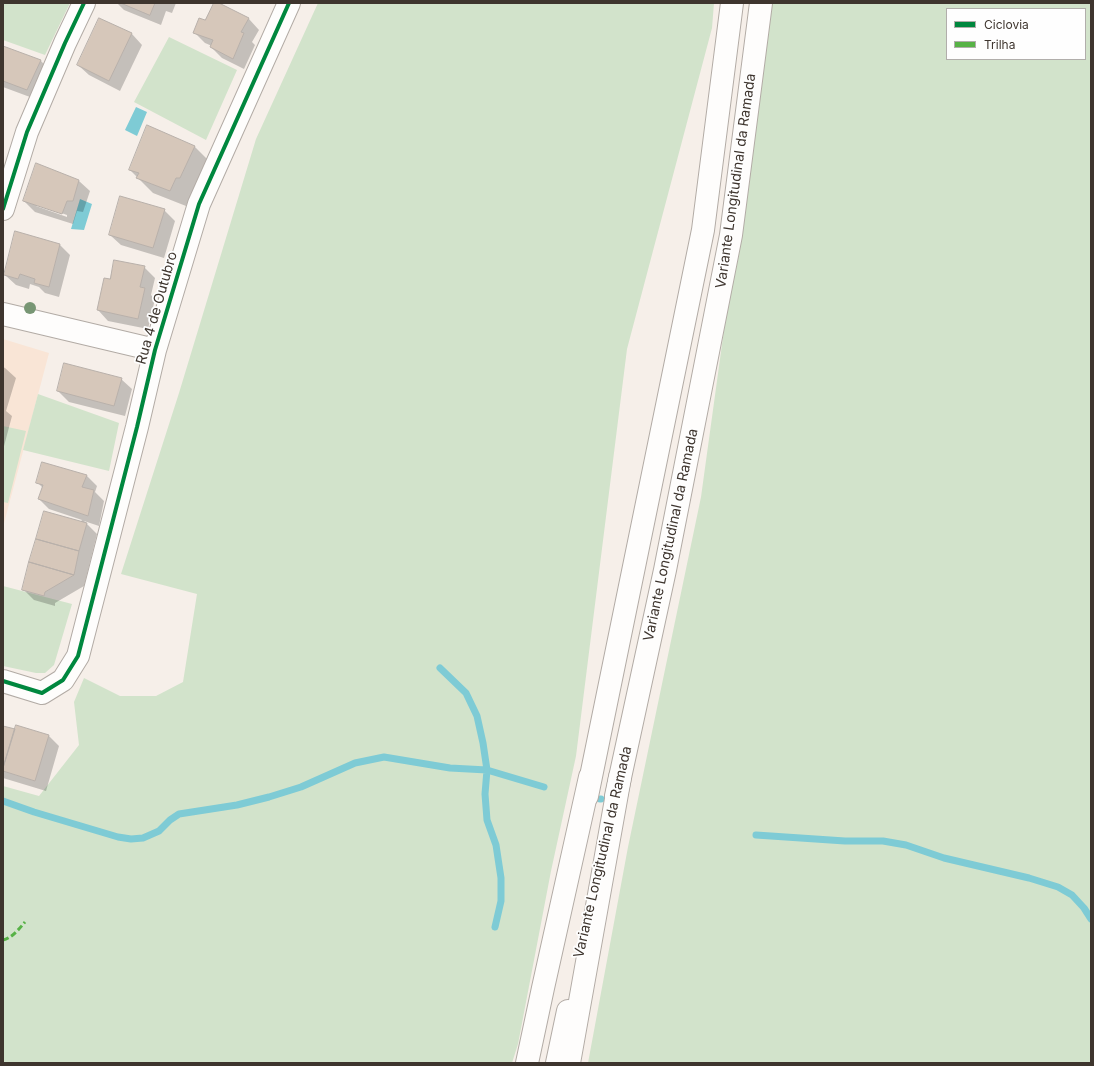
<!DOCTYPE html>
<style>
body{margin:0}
#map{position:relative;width:1094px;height:1066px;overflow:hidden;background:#f6efe9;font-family:Inter,sans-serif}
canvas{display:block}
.frame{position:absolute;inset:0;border:4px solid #3e352e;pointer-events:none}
.legend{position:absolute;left:946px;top:8px;width:140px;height:52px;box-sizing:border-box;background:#fefefe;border:1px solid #b1aeab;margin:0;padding:5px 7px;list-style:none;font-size:12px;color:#3e352e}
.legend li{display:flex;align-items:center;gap:8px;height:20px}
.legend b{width:20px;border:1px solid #b1aeab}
</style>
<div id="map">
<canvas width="1094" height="1066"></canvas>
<div class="frame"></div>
<ul class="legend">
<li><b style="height:5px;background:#00873e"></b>Ciclovia</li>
<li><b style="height:5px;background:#57b246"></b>Trilha</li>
</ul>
</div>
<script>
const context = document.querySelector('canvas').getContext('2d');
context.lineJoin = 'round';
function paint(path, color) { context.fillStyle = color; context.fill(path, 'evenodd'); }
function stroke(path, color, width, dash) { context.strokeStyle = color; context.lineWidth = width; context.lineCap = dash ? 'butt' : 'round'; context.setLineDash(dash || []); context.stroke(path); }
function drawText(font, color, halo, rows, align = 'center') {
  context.font = font + ' Inter,sans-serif'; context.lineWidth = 3.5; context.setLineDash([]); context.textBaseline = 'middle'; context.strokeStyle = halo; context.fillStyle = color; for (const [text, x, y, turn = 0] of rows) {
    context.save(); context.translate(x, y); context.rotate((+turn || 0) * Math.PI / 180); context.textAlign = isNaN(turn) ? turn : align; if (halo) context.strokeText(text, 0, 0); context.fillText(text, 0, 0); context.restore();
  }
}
paint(new Path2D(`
 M3,339L49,353L3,527Z`), '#f9e5d6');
paint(new Path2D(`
 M3,3H70L45,55L3,40Z
 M318,3H714L712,28L627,349L576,756L551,871L518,1044L512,1063H3V786L39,796L79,745L74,702L84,678L120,696H156L183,682L197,594L121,574L179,393L256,139Z
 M769,3H1091V1063H588L628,847L701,497ZM947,9H1085V59H947Z
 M169,37L237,70L206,140L134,102Z
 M38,394L119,423L109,471L23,450Z
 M3,426L26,431L8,503L3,502Z
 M3,586L72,604L54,665L45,673H36L3,666Z`), '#d2e3cb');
paint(new Path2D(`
 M136,107L147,112L137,136L125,130Z
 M80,199L92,204L84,230L71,229Z`), '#7ecbd5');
paint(new Path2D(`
 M117,3H176L172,13L166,11L161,25L124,10Z
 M215,3H217L249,19L259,30L252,42L255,45L244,69L222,58L211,47L212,46L205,43L194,32L205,21Z
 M100,19L132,34L142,45L120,91L89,75L78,65Z
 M3,47L41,61L51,72L38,100L3,87Z
 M194,146L210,162L196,194L192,193L186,206L153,193L130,170Z
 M37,164L79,181L90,191L83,212L77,211L73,224L35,212L24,201ZM36,204L67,215V217L36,206Z
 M164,210L175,221L164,258L121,245L110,235Z
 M59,244L70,255L59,297L45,293L39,287L30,284L29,289L16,285L5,275Z
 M144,267L155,278L151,295L155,299L148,329L108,321L98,310L111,280Z
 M3,367L5,368L16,378L6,411L12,416L3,450Z
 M121,379L132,389L125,416L69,402L58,391Z
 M87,476L97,486L95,492L104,501L99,526L84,521L97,534L84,586L55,603V606L34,600L23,589L82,520L49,509L39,499L43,488L37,482Z
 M3,727L48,735L59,746L46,791L3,778Z`), '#0003');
stroke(new Path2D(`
 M440,668L466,693L477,716L483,743L487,770L485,794L487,820L496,845L501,878V901L495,927
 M600,799H601
 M3,801L34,812L118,837L131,839L143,838L159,831L170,820L179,814L237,805L269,797L301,787L355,763L384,757L450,768L487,770L544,787
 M756,835L845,841H883L906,845L944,858L1029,878L1058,887L1072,895L1084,908L1091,919`), '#7ecbd5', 7);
const building = new Path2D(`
 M121,3H155L150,15Z
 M214,3H219L249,18L241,32L244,33L233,59L210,47L213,40L193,33L199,18L205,20Z
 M99,18L132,33L109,81L77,65Z
 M3,46L41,60L27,90L3,81Z
 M147,125L195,146L180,178H176L170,191L136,178L139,173L129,170Z
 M36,163L79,180L73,201H67L62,214L23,201Z
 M120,196L165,209L153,248L109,235Z
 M15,231L60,244L49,287L34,283L35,279L20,274L18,279L4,275Z
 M114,260L145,266L140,287L145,288L138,319L97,310L104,278L110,279Z
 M64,363L122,378L114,406L57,391Z
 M42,462L87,475L82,487L94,490L88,516L38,499L43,485L36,483Z
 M44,511L87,523L79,551L36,539Z
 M36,539L79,551L74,575L29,562Z
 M29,562L74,575L45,592L44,596L22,590Z
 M16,725L49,735L35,781L3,771V768Z
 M3,726L15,729L3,768Z`);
paint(building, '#d6c7ba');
stroke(building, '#b8b0aa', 1);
const minor = new Path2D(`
 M3,209L27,132L65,43L84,3
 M3,314L155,350
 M3,681L42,693L63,680L78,656L137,427L155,350L199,204L289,3`);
const primary = new Path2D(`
 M587,796L703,230L732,3
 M616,796L665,570L731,235L761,3
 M557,1063L568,1011`);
const trunk = new Path2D(`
 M527,1063L543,988L590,777
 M569,1063L620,777`);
stroke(minor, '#b2aba5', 24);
stroke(primary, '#b2aba5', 24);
stroke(trunk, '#b2aba5', 24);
stroke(minor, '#fefdfc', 22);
stroke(primary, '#fefdfc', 22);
stroke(trunk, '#fefdfc', 22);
stroke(new Path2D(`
 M3,940C12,938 19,929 25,922`), '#57b246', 3, [6, 3]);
stroke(new Path2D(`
 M3,209L27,132L65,43L84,3
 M3,681L42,693L63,680L78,656L137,427L155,350L199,204L289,3`), '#00873e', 4);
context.fillStyle = '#789674';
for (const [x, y] of [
 [30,308]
]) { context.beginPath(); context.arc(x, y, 6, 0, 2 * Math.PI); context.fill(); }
drawText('14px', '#3e352e', '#fefefe', [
 ["Variante Longitudinal da Ramada",736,181,-82],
 ["Rua 4 de Outubro",157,308,-74],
 ["Variante Longitudinal da Ramada",671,535,-78],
 ["Variante Longitudinal da Ramada",603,852,-77]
]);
</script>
